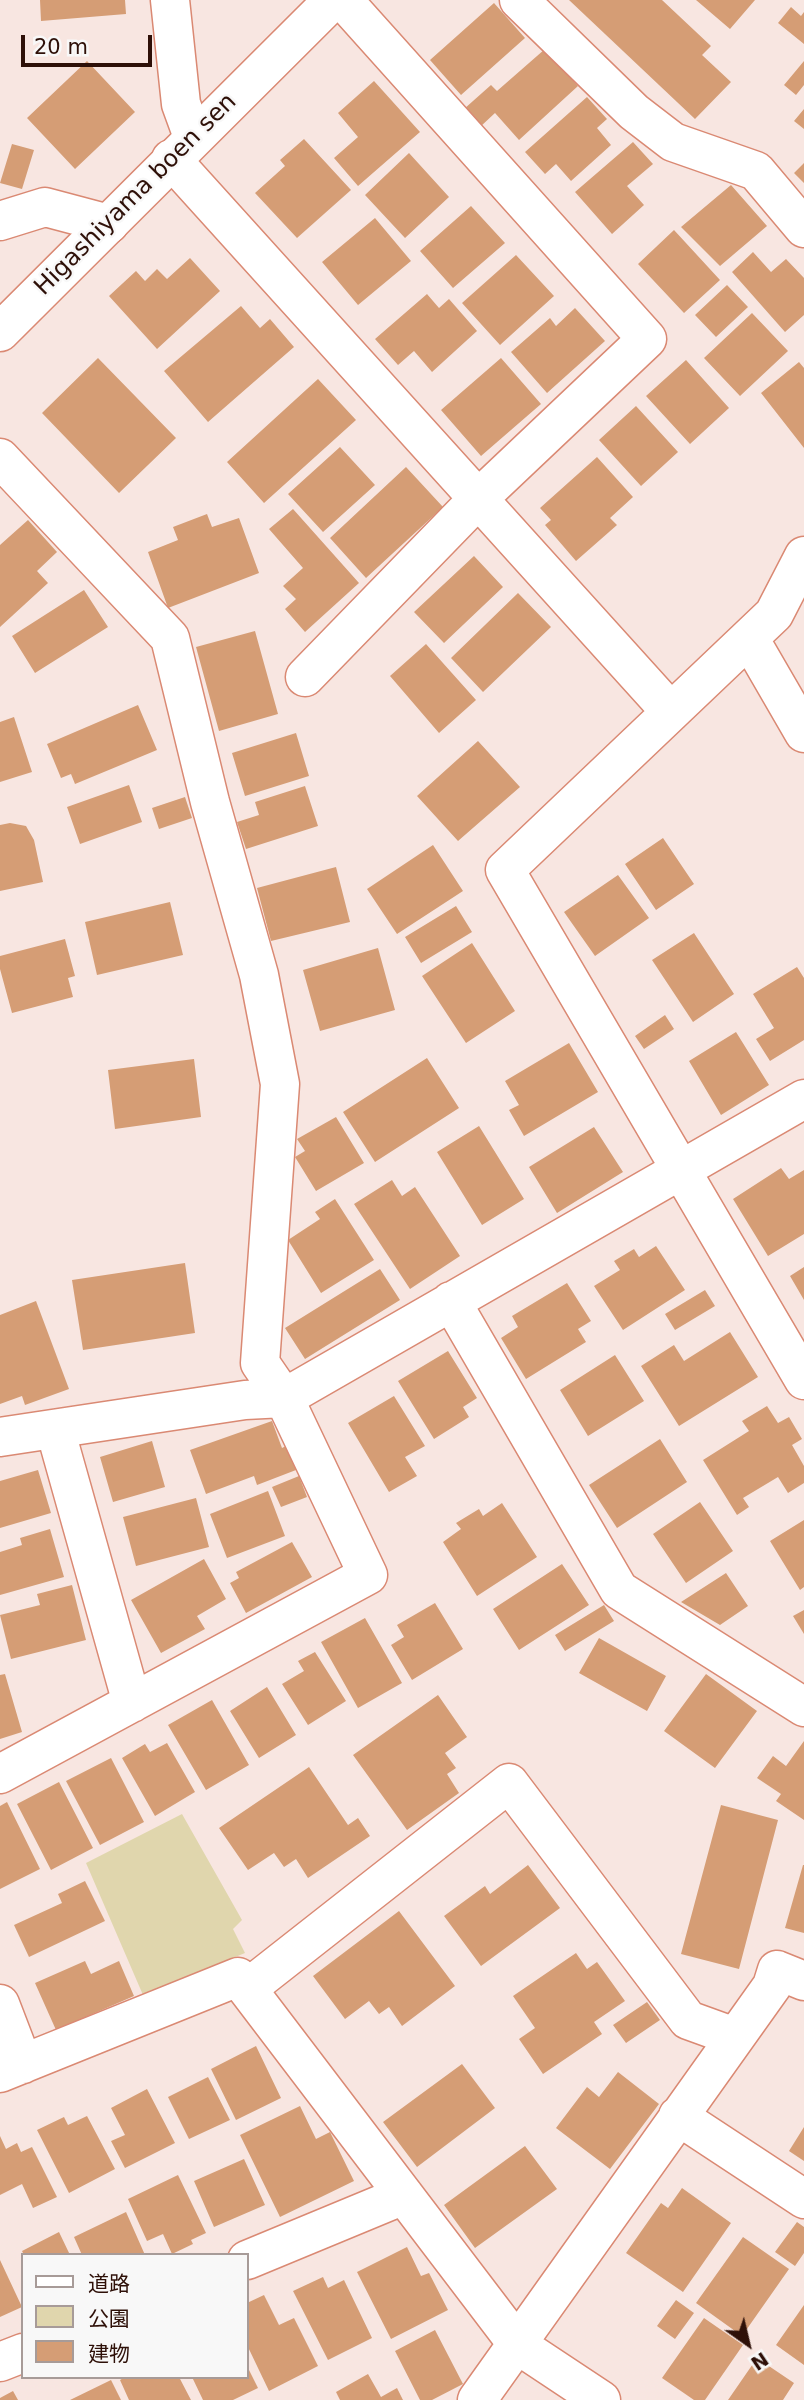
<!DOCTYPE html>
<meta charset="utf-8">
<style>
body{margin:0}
#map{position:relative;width:804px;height:2400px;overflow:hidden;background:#f8e6e1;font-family:"DejaVu Sans","Noto Sans JP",sans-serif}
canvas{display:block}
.legend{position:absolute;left:21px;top:2253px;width:228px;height:126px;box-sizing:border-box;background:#f8f8f8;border:2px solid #a79b98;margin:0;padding:9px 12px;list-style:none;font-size:21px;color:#2e1008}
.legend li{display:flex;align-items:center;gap:14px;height:35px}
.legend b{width:35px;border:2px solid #a79b98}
.north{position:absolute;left:713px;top:2309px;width:70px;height:70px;-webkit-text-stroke:5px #f8f8f8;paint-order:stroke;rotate:146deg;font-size:19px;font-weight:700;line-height:28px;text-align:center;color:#2e1008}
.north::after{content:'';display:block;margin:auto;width:24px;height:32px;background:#2e1008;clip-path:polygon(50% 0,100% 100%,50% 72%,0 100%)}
.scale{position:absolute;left:21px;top:35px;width:131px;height:32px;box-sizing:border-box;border:4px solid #2e1008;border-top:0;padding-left:9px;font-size:21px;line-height:24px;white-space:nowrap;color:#2e1008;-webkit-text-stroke:5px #f8f8f8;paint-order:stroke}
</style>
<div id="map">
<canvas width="804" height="2400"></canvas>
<ul class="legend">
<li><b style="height:9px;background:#fff"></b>道路</li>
<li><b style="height:19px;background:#e0d6ad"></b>公園</li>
<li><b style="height:19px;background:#d59d75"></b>建物</li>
</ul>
<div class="north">N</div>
<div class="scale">20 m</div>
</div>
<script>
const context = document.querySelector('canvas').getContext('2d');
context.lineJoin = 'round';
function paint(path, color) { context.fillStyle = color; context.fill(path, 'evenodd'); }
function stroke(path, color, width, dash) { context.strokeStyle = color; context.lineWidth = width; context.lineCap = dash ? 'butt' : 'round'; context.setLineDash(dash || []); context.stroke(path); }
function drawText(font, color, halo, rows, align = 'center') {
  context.font = font + ' "DejaVu Sans",sans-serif'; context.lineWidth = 5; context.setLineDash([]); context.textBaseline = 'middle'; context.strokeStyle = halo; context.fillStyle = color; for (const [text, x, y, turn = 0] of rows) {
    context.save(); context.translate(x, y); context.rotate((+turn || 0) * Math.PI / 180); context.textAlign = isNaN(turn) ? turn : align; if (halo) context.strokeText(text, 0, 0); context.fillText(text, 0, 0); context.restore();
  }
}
paint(new Path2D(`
 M182,1814L242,1920L233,1929L245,1953L143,1995L86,1863Z`), '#e0d6ad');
paint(new Path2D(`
 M40,0H125L126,14L41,21Z
 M569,0H662L711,46L702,55L731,82L695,119Z
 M696,0H755L730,29Z
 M494,3L525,38L461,95L430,60Z
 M791,7L801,16L804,12V44L778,23Z
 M545,49L578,86L519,140L495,113L480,127L464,109L491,85L497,91Z
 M87,61L135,112L75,169L27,118Z
 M804,61V85L796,95L784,85Z
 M374,81L420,132L358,186L334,158L358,137L338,113Z
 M587,97L607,119L597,128L611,145L571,181L556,164L545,174L525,152Z
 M804,109V129L794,121Z
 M304,139L351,190L297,238L255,193L285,166L280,160Z
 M633,142L653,164L627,186L644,205L612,234L575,192Z
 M12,144L34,150L22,189L0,183Z
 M409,153L449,197L405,238L365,195Z
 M804,163V183L794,173Z
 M731,185L767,226L720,266L681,227Z
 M471,206L505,243L453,288L420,251Z
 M375,218L411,261L358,305L322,262Z
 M674,230L720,280L684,313L638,264Z
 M753,252L771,272L786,259L804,278V315L785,332L732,272Z
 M516,255L554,296L500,345L462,303Z
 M190,258L220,291L157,349L109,296L136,271L145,281L157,269L167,279Z
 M727,285L748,307L716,337L695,315Z
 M427,294L439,308L449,299L477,331L432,372L414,351L398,365L375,339Z
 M241,306L260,328L270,319L294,347L208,422L164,371Z
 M575,308L605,341L547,393L511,352L550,318L556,326Z
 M752,313L788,351L740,396L704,358Z
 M98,358L176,438L119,493L42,413Z
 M501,358L541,404L481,456L441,410Z
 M686,360L729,408L690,444L646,396Z
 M799,362L804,368V448L761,393Z
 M318,379L356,420L264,503L227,462Z
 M636,406L678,452L641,486L599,440Z
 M340,447L375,485L323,532L288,494Z
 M597,457L633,497L610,518L617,525L576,561L545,525L551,520L540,508Z
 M406,467L443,507L366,578L330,538Z
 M293,509L359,583L305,632L285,609L296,599L283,586L303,568L269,529Z
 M207,514L212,527L239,518L259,573L168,608L148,552L178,540L173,527Z
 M28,520L57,552L37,571L48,583L0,627V545Z
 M474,556L503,587L444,643L414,612Z
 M84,590L108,627L35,673L12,636Z
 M518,593L551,627L483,692L451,658Z
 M255,631L278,714L219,731L196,647Z
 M426,644L476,700L439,733L390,676Z
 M138,705L157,750L75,784L71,774L61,778L47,744Z
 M14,717L32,772L0,782V722Z
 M296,733L309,776L245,796L232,753Z
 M478,741L520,787L458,841L417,796Z
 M129,785L142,822L80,844L67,807Z
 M305,786L318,826L246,849L237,822L259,815L255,802Z
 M185,797L192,818L159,829L152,808Z
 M10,823L26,826L34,840L43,882L0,891V825Z
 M663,838L694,884L656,910L625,864Z
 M433,845L463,891L397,934L367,889Z
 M336,867L350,922L271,941L257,888Z
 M618,875L649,918L595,956L564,912Z
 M170,902L183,955L97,975L85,922Z
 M456,906L472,932L421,963L405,937Z
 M694,933L734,994L693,1022L652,960Z
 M65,939L75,976L68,978L73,997L12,1013L0,969V956Z
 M472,943L515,1011L466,1043L422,976Z
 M378,948L395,1010L320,1031L303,970Z
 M797,967L804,978V1040L770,1061L756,1039L774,1028L753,994Z
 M665,1015L674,1029L644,1049L635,1036Z
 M736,1032L769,1085L721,1115L689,1061Z
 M569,1043L598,1092L524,1136L509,1110L519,1105L505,1081Z
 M427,1058L459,1108L375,1162L343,1112Z
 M194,1059L201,1117L115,1129L108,1070Z
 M336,1117L364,1163L316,1191L295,1157L305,1151L297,1139Z
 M479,1126L524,1199L482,1225L437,1152Z
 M594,1127L623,1172L557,1213L529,1167Z
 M781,1168L789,1179L804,1170V1234L768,1256L733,1199Z
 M392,1180L402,1196L415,1187L460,1256L410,1289L354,1204Z
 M335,1199L374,1260L321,1293L288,1240L320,1219L315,1212Z
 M656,1246L685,1290L623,1330L594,1286L620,1270L614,1261L634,1249L639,1257Z
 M185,1263L195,1333L83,1350L72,1280Z
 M804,1267V1300L790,1276Z
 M380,1269L400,1300L305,1359L285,1328Z
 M567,1283L591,1321L578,1329L586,1342L526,1379L501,1338L518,1327L512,1316Z
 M705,1290L715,1306L675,1330L665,1314Z
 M36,1301L69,1389L25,1405L22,1396L0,1404V1315Z
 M730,1332L758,1377L679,1426L641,1366L674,1345L684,1361Z
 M448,1351L477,1398L463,1407L469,1417L434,1439L398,1381Z
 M615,1355L644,1401L588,1436L560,1390Z
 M394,1396L425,1446L405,1457L417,1476L389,1492L348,1423Z
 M767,1406L778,1423L789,1417L802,1439L792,1445L804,1466V1483L788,1493L778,1477L743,1498L749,1507L737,1515L703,1460L749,1431L742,1421Z
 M272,1421L282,1448L288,1445L296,1470L257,1485L254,1476L206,1494L190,1450Z
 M660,1439L687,1482L617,1528L589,1485Z
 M152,1441L165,1487L113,1502L100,1457Z
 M38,1470L51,1513L0,1528V1481Z
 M299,1476L307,1497L281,1507L272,1487Z
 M268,1491L285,1536L227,1558L210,1514Z
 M196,1498L209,1547L136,1566L123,1517Z
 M700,1502L733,1551L686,1583L653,1534Z
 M502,1503L537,1557L477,1596L443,1542L461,1529L456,1523L479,1509L483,1516Z
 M804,1520V1587L800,1590L770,1541Z
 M50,1529L64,1577L0,1595V1552L22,1545L20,1538Z
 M292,1542L312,1577L246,1613L230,1583L239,1578L236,1572Z
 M204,1559L226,1599L197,1616L205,1629L161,1653L131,1600Z
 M562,1564L589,1605L519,1650L493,1609Z
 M726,1573L748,1606L720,1625L681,1602Z
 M72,1585L86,1640L11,1659L0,1615L40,1605L37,1594Z
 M435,1603L463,1649L412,1680L391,1645L404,1637L397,1625Z
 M604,1605L614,1621L565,1651L555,1635Z
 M804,1610V1634L793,1616Z
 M365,1618L402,1683L358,1708L321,1642Z
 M599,1638L666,1676L647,1711L579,1673Z
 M315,1652L346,1701L308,1725L282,1684L304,1671L298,1661Z
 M5,1674L22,1732L0,1739V1675Z
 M706,1674L757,1711L715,1768L664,1731Z
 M267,1687L296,1735L259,1758L230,1711Z
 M438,1695L467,1737L445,1753L456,1768L447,1774L459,1793L407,1830L353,1755Z
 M212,1700L249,1765L206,1790L168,1725Z
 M804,1741V1820L776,1801L781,1794L757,1778L773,1756L786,1766Z
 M167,1743L195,1792L155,1816L122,1758L145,1744L150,1752Z
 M111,1758L144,1822L100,1845L66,1781Z
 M309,1767L348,1825L358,1818L370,1836L308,1878L296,1859L284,1867L274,1853L248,1870L219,1828Z
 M59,1782L93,1848L51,1870L17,1804Z
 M7,1802L40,1869L0,1889V1806Z
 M721,1805L778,1820L739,1969L681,1954Z
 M528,1865L560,1908L481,1966L444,1916L485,1886L490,1894Z
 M803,1865H804V1933L785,1928Z
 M85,1881L105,1921L29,1957L14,1925L62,1903L58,1894Z
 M399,1911L455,1986L402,2026L389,2007L379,2014L369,2001L345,2019L313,1976Z
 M576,1953L587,1969L597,1962L625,2001L594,2022L602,2034L543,2074L519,2039L535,2028L513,1996Z
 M85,1961L91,1974L119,1961L134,1996L56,2030L35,1983Z
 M647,2002L660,2020L626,2043L613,2025Z
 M256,2046L281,2098L236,2120L211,2069Z
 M462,2064L495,2108L417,2167L383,2122Z
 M618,2072L659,2104L610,2169L556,2128L587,2087L599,2097Z
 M208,2077L230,2120L189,2139L168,2097Z
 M147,2089L175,2143L125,2168L111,2141L125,2135L111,2108Z
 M300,2106L316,2139L330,2132L354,2181L280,2217L240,2135Z
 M87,2116L115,2169L69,2193L37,2130L64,2117L68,2125Z
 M804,2127V2161L789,2151Z
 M0,2136L6,2149L17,2143L21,2152L32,2147L57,2197L33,2208L22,2184L0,2195Z
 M525,2146L557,2189L475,2248L444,2205Z
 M244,2159L265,2205L214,2227L194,2181Z
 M178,2175L206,2233L191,2240L193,2244L172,2254L163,2234L147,2241L128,2199Z
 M682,2188L731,2223L683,2292L626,2253L661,2203L668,2208Z
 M126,2212L145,2255H82L74,2237Z
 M797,2222L804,2227V2253L795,2266L775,2252Z
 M59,2232L70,2255H24L22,2251Z
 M743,2237L789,2269L742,2336L696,2303Z
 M407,2247L421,2276L429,2273L448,2310L391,2339L357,2272Z
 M0,2260L22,2307L0,2317Z
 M323,2277L328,2288L344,2280L372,2338L328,2360L293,2291Z
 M264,2295L279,2325L294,2318L318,2366L269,2391L247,2345V2303Z
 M676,2300L694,2313L675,2339L657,2326Z
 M804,2305V2365L776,2345Z
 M704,2318L743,2345L705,2400H694L662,2378Z
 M435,2330L463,2384L432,2400H420L395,2351Z
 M757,2358L794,2383L783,2400H728Z
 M247,2366L258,2388L233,2400H203L192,2377H247Z
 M368,2374L381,2397L397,2388L403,2400H340L336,2392Z
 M125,2377H179L191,2400H129L120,2380Z
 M111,2380L121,2400H70Z
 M13,2391L18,2400H0V2398Z`), '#d59d75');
const minor = new Path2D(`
 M170,0L181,104L193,137
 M519,0L634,112L673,142L756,171L804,228
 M171,159L671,712
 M0,221L45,207L109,224
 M0,458L170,638L210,802L259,975L280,1084L260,1363L284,1398L368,1575L0,1774
 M804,556L774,614L505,870L804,1380
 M749,638L804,733
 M305,677L479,498L647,339L343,0
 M451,1301L619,1590L804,1707
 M55,1429L132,1703
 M0,1437L245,1400L284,1398L804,1099
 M248,1988L509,1783L688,2020L735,2037
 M0,2004L23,2064
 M0,2073L238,1977L518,2345L601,2400
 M678,2116L804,2199
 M247,2260L404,2195
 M0,2362L23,2353
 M477,2400L772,1986L777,1970L804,1981`);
const tertiary = new Path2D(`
 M0,332L333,0`);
stroke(minor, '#da8973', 41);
stroke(tertiary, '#da8973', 41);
stroke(minor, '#fff', 38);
stroke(tertiary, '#fff', 38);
drawText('24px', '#2e1008', '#f8f8f8', [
 ["Higashiyama boen sen",136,195,-45]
]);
</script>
